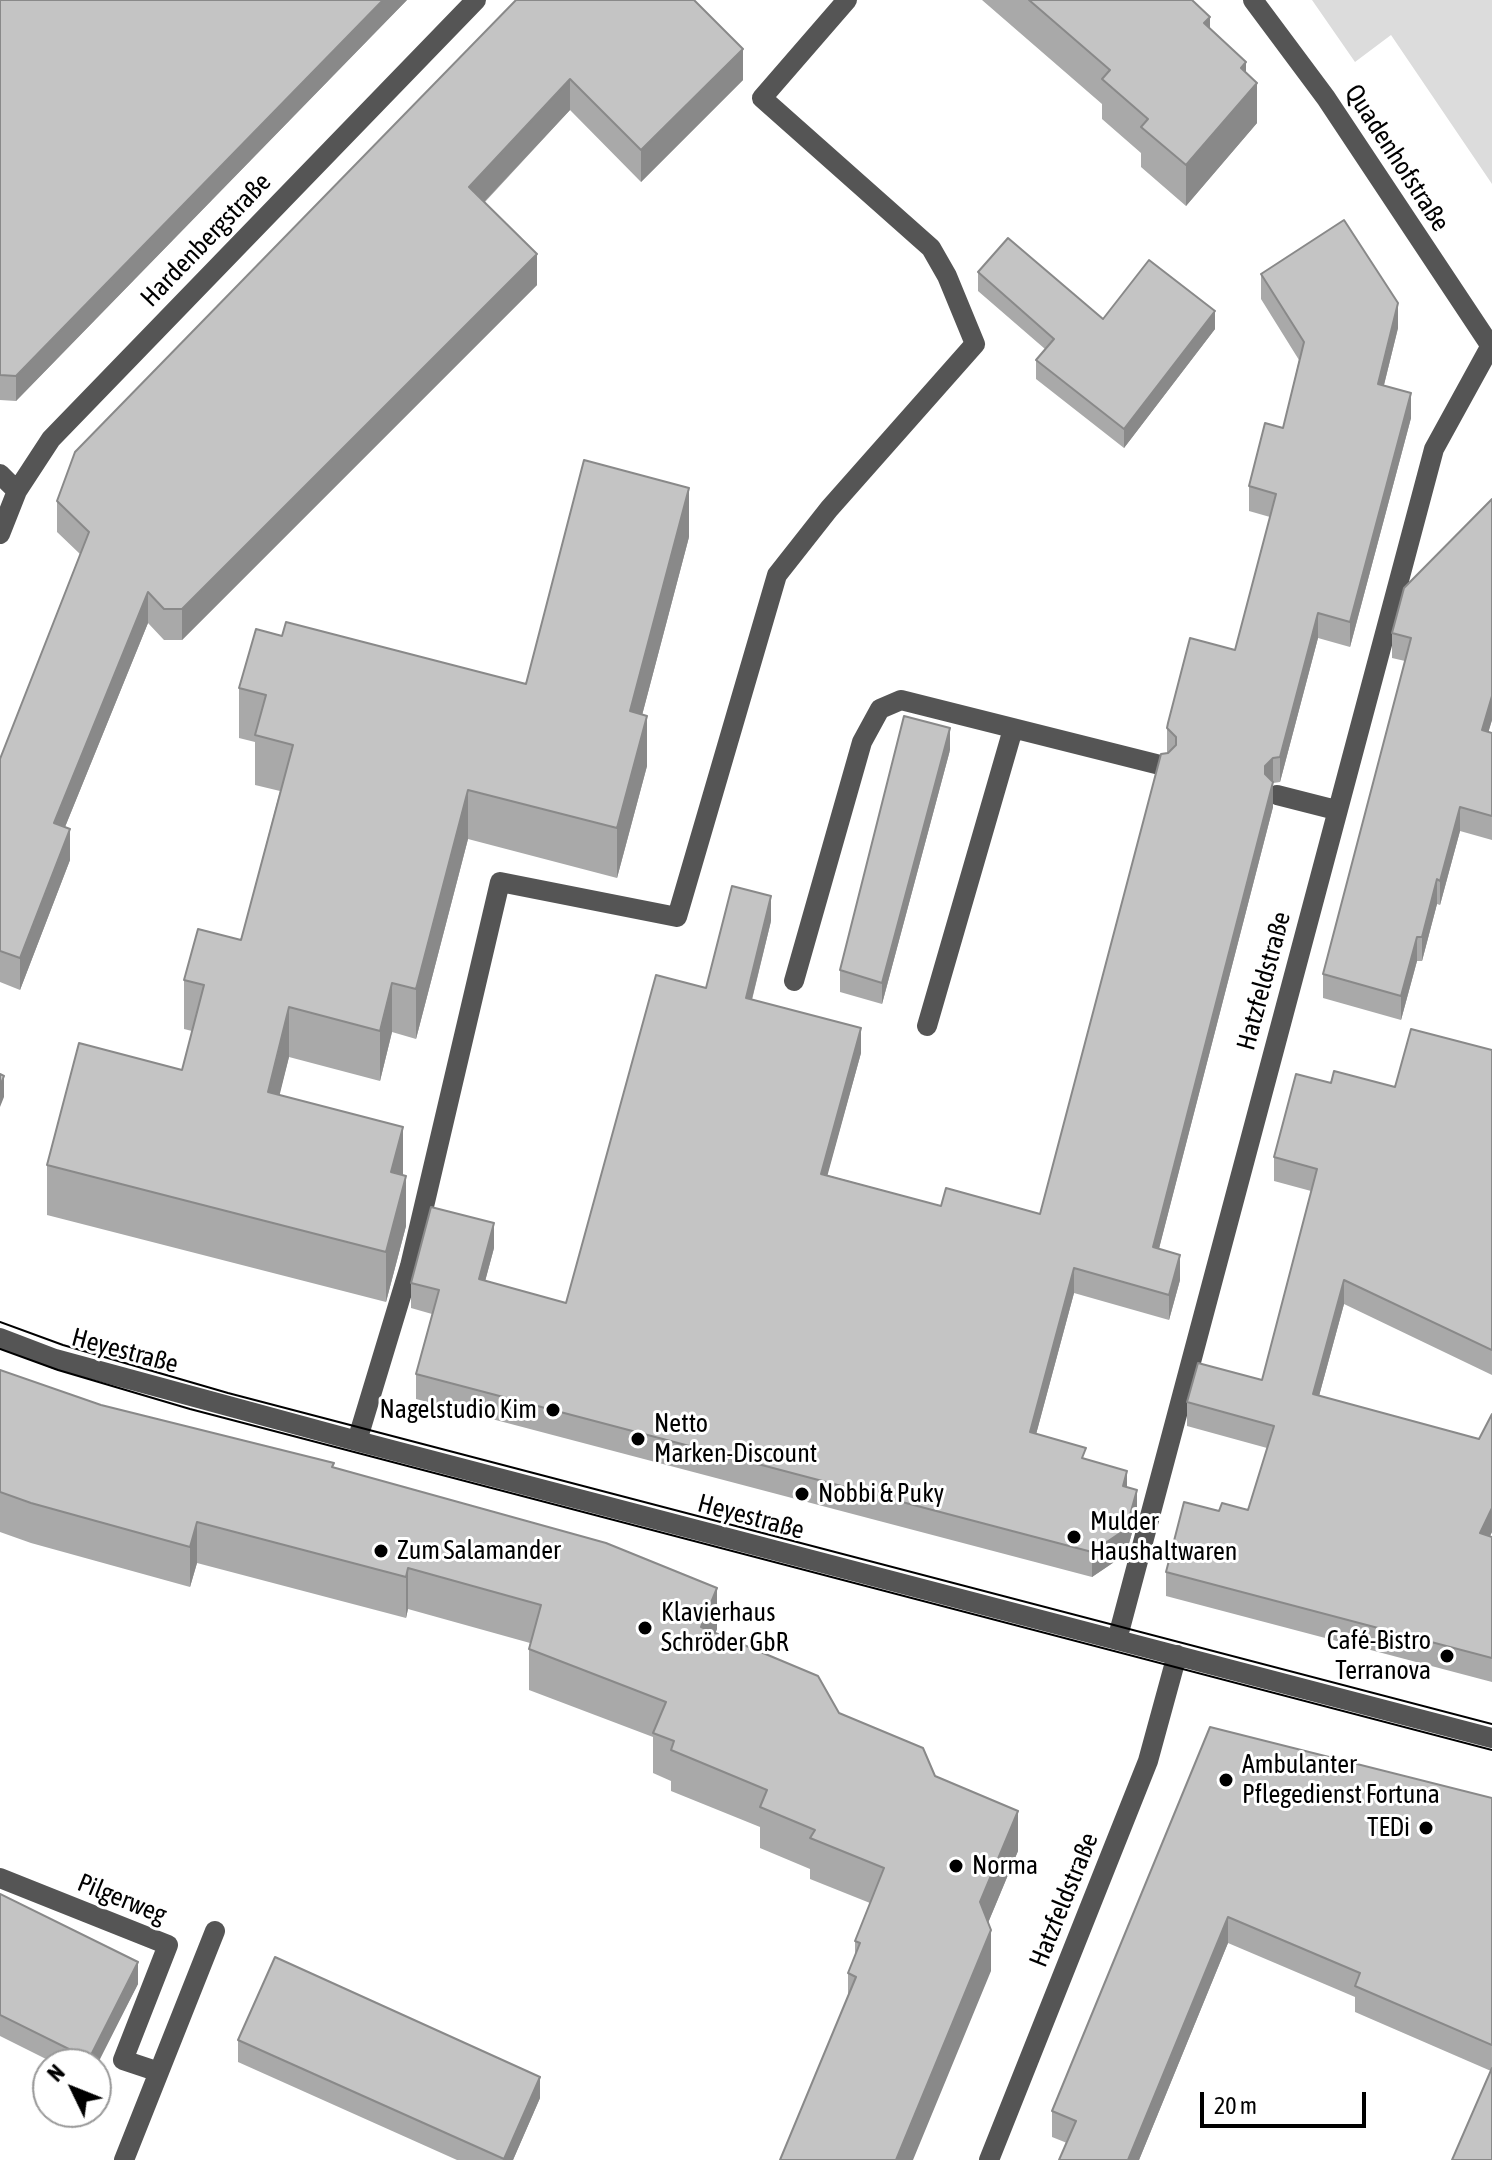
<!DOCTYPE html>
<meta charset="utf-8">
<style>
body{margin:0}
#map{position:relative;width:1492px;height:2160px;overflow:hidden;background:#fff;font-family:"Asap Condensed",sans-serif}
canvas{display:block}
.north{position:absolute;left:32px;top:2048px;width:80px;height:80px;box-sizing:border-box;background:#fff;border:2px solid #999;border-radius:50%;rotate:313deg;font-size:22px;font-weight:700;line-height:32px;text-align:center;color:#000}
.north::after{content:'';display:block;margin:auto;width:28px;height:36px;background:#000;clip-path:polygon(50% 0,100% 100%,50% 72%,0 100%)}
.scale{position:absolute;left:1200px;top:2092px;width:166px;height:36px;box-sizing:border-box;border:4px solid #000;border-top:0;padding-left:10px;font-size:24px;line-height:28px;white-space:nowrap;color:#000;-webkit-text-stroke:6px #fff;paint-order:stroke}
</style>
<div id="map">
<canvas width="1492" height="2160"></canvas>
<div class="north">N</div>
<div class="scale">20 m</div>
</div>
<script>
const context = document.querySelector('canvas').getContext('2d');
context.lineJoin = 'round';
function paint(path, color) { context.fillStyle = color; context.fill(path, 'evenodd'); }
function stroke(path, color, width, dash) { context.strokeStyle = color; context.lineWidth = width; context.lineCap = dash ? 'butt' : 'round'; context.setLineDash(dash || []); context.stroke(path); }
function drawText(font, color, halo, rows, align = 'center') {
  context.font = font + ' "Asap Condensed",sans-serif'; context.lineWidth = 6; context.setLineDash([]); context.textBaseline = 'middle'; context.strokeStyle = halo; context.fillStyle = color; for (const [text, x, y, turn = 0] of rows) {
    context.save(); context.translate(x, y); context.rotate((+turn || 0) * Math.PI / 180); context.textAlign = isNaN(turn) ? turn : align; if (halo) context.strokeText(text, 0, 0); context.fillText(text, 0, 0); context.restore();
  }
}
paint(new Path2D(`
 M1312,0H1492V184L1391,35L1355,62Z`), '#dcdcdc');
stroke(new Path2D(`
 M1253,0L1326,98L1492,348
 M0,474L17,491
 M0,534L17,491L51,439L476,0
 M1277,795L1336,810
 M794,981L862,742L880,709L901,700L1164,766
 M927,1026L1013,729
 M0,1338L55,1359L357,1441L1492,1738
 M357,1441L410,1266L500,882L677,917L777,575L829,509L975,344L947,276L931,248L762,98L847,0
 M1117,1640L1434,449L1490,347
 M0,1878L168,1945L123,2060L156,2071
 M124,2160L215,1931
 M989,2160L1148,1761L1177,1655`), '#555', 20);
stroke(new Path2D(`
 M0,1322L63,1345L228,1393L1492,1724
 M0,1349L58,1370L190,1409L1492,1750`), '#000', 2);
paint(new Path2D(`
 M0,0H407L16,401L0,400Z
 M516,0L743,80L641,182L570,110L485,202L537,285L182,640H164L148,623L65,827L70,860L20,990L0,982V759L80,554L57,532V501Z
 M982,0H1192L1210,28L1246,73L1257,123L1186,206L1141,167V153L1102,119V104Z
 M978,272L1103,319L1215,329L1124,448L1036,379V360L1045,349L978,291Z
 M1261,274L1398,328L1384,385L1411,418L1350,647L1318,638L1280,782L1273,783V807L1159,1248L1180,1280L1169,1320L1074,1293L1036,1434L1086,1459L1127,1487L1137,1515L1126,1554L1092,1577L416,1399V1374L432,1314L411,1308V1283L494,1248L485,1281L566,1303L706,988L771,921L752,1000L861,1053L827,1175L941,1206L1040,1214L1167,753V728L1235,650L1270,517L1249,511V486L1283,428L1299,360L1261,299Z
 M1492,499V720L1488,732L1492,733V840L1460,831L1440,905L1437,904L1422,961H1417L1401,1020L1323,998V974L1405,661L1392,658V633Z
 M689,537L642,715L647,766L617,878L468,839L416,1039L392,1032L380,1081L289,1057L279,1095L403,1175L406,1226L386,1302L47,1215V1165L182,1070L192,1031L184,1029V980L241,940L280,791L255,785V742L239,738V688L282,636L526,684Z
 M950,750L882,1004L840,992V970Z
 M1492,1050V1375L1344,1304L1319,1396L1492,1532L1490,1536L1492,1537V1682L1166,1596V1572L1219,1511L1248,1510L1267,1448L1187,1426V1402L1262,1380L1311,1191L1274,1181V1157L1331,1083L1395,1087Z
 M0,1370L101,1405L334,1468L717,1629L715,1633L935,1776L1018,1851L988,1923L991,1971L848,1998V1973L855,1956V1941L870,1903L810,1879V1869L760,1848V1827L671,1791V1781L653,1773V1737L529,1690V1649L530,1643L408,1609L406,1618L197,1563L190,1587L31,1543L0,1532Z
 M1210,1727L1492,1798V2160L1491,2071L1355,2012V1997L1228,1943L1139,2160H1059L1067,2143L1052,2137V2111Z
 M0,1894L138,1984L96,2064H56L0,2036Z
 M238,2040L540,2098L513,2160H457L238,2062Z`), '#a9a9a9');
paint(new Path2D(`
 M383,0H407L16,401V376Z
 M1210,17V57L1204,23Z
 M743,49V80L641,182V150Z
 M1246,62V95L1257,83V123L1186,206V165L1241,68Z
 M570,79V110L469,218V187Z
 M537,254V285L182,640V609Z
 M1398,303V328L1378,409V384Z
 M1215,311V329L1124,448V429Z
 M1411,393V418L1350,647V622Z
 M689,488V537L630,761V711Z
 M148,592V623L54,854V823Z
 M1318,613V638L1280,782V757Z
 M1492,696V720L1482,754V730Z
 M647,716V766L617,878V828Z
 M950,728V750L882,1004V983Z
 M1273,758V783L1265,791V766Z
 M1273,782V807L1153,1272V1247Z
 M468,790V839L416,1039V989Z
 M1460,807V831L1440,905V881Z
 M70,829V860L20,990V958Z
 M1437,879V904L1422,961V937Z
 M771,896V921L746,1023V998Z
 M1417,937V961L1401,1020V996Z
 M392,983V1032L380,1081V1031Z
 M289,1007V1057L268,1142V1092Z
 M861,1028V1053L821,1199V1174Z
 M4,1076V1097L0,1107V1086Z
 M403,1127V1177L391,1172Z
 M406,1176V1226L386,1302V1252Z
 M494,1223V1248L479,1304V1279Z
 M1180,1255V1280L1169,1320V1295Z
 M1074,1268V1293L1030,1457V1432Z
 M1344,1280V1304L1313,1418V1394Z
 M1127,1471V1496L1123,1486Z
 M1137,1490V1515L1126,1554L1092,1577V1552Z
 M1492,1508V1532L1480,1557V1533Z
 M197,1522V1563L190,1587V1547Z
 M408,1568V1609L406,1618V1577Z
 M717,1588V1629L701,1668V1627Z
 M1018,1811V1851L980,1942V1902Z
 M1228,1917V1943L1139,2160H1128Z
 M991,1930V1971L913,2160H896Z
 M138,1962V1984L96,2067V2064H89V2059Z
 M540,2077V2098L513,2160H504Z`), '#898989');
const building = new Path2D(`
 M0,0H383L16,376L0,375Z
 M516,0H694L743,49L641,150L570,79L469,187L537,254L182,609H164L148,592L54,823L70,829L20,958L0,951V759L89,532L57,501L75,452Z
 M1029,0H1192L1210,17L1204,23L1246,62L1241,68L1257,83L1186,165L1141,127L1148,119L1102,79L1110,70Z
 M1344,220L1398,303L1378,384L1411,393L1350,622L1318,613L1280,757L1273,758L1265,766V774L1273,782L1153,1247L1180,1255L1169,1295L1074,1268L1030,1432L1086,1448L1082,1458L1127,1471L1123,1486L1137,1490L1126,1529L1092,1552L416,1374L439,1290L411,1283L431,1207L494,1223L479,1279L566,1303L656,975L706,988L732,886L771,896L746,998L861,1028L821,1174L941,1206L946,1188L1040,1214L1161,754L1168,753L1176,745V737L1167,728L1168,723L1190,638L1235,650L1276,494L1249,486L1265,423L1283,428L1304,342L1261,274Z
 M1008,238L1103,319L1149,260L1215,311L1124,429L1036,360L1054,339L978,272Z
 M584,460L689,488L630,711L647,716L617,828L468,790L416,989L392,983L380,1031L289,1007L268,1092L403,1127L391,1172L406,1176L386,1252L47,1165L79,1043L182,1070L204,985L184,980L198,929L241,940L293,745L255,735L266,695L239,688L256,629L282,636L286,622L526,684Z
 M1492,499V696L1482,730L1492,733V816L1460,807L1440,881L1437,879L1422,937H1417L1401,996L1323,974L1411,638L1392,633L1404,588Z
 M904,716L950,728L882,983L840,970Z
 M1411,1029L1492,1050V1350L1344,1280L1313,1394L1479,1439L1492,1414V1508L1480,1533L1492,1537V1658L1166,1572L1184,1502L1219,1511L1222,1503L1248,1510L1274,1426L1187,1402L1198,1363L1262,1380L1317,1169L1274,1157L1296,1074L1331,1083L1334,1071L1395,1087Z
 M0,1074L4,1076L0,1086Z
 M0,1370L101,1405L334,1463L332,1467L606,1543L717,1588L701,1627L818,1676L839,1713L923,1748L935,1776L1018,1811L980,1902L991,1930L896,2160H780L856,1977L848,1973L860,1943L855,1941L884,1868L810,1838L815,1830L760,1807L767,1790L671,1750L674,1741L653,1733L666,1702L529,1649L541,1605L408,1568L406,1577L197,1522L190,1547L31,1503L0,1492Z
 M1210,1727L1492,1798V2045L1355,1986L1360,1973L1228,1917L1128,2160H1059L1076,2121L1052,2111Z
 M0,1894L138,1962L89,2059L0,2015Z
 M275,1957L540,2077L504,2159L238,2040Z
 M1492,2068V2160H1452Z`);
paint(building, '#c4c4c4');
stroke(building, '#898989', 2);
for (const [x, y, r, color] of [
 [553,1410,8,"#000"],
 [638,1439,8,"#000"],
 [802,1494,8,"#000"],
 [1074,1537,8,"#000"],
 [381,1551,8,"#000"],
 [645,1628,8,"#000"],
 [1447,1656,8,"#000"],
 [1226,1780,8,"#000"],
 [1426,1828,8,"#000"],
 [956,1866,8,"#000"]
]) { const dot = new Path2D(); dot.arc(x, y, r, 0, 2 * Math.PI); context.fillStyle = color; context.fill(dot); stroke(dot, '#fff', 3); }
drawText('26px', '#000', '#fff', [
 ["Quadenhofstraße",1397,158,57],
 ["Hardenbergstraße",206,240,-46],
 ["Hatzfeldstraße",1264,981,-75],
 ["Heyestraße",125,1351,15],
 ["Heyestraße",751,1517,15],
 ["Pilgerweg",122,1899,22],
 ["Hatzfeldstraße",1064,1900,-68]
]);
drawText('26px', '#000', '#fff', [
 ["Nagelstudio Kim",537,1410,"right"],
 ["Netto",654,1424],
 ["Marken-Discount",654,1454],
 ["Nobbi & Puky",818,1494],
 ["Mulder",1090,1522],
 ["Haushaltwaren",1090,1552],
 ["Zum Salamander",397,1551],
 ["Klavierhaus",661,1613],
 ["Schröder GbR",661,1643],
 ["Café-Bistro",1431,1641,"right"],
 ["Terranova",1431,1671,"right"],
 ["Ambulanter",1242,1765],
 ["Pflegedienst Fortuna",1242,1795],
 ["TEDi",1410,1828,"right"],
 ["Norma",972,1866]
], 'left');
</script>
